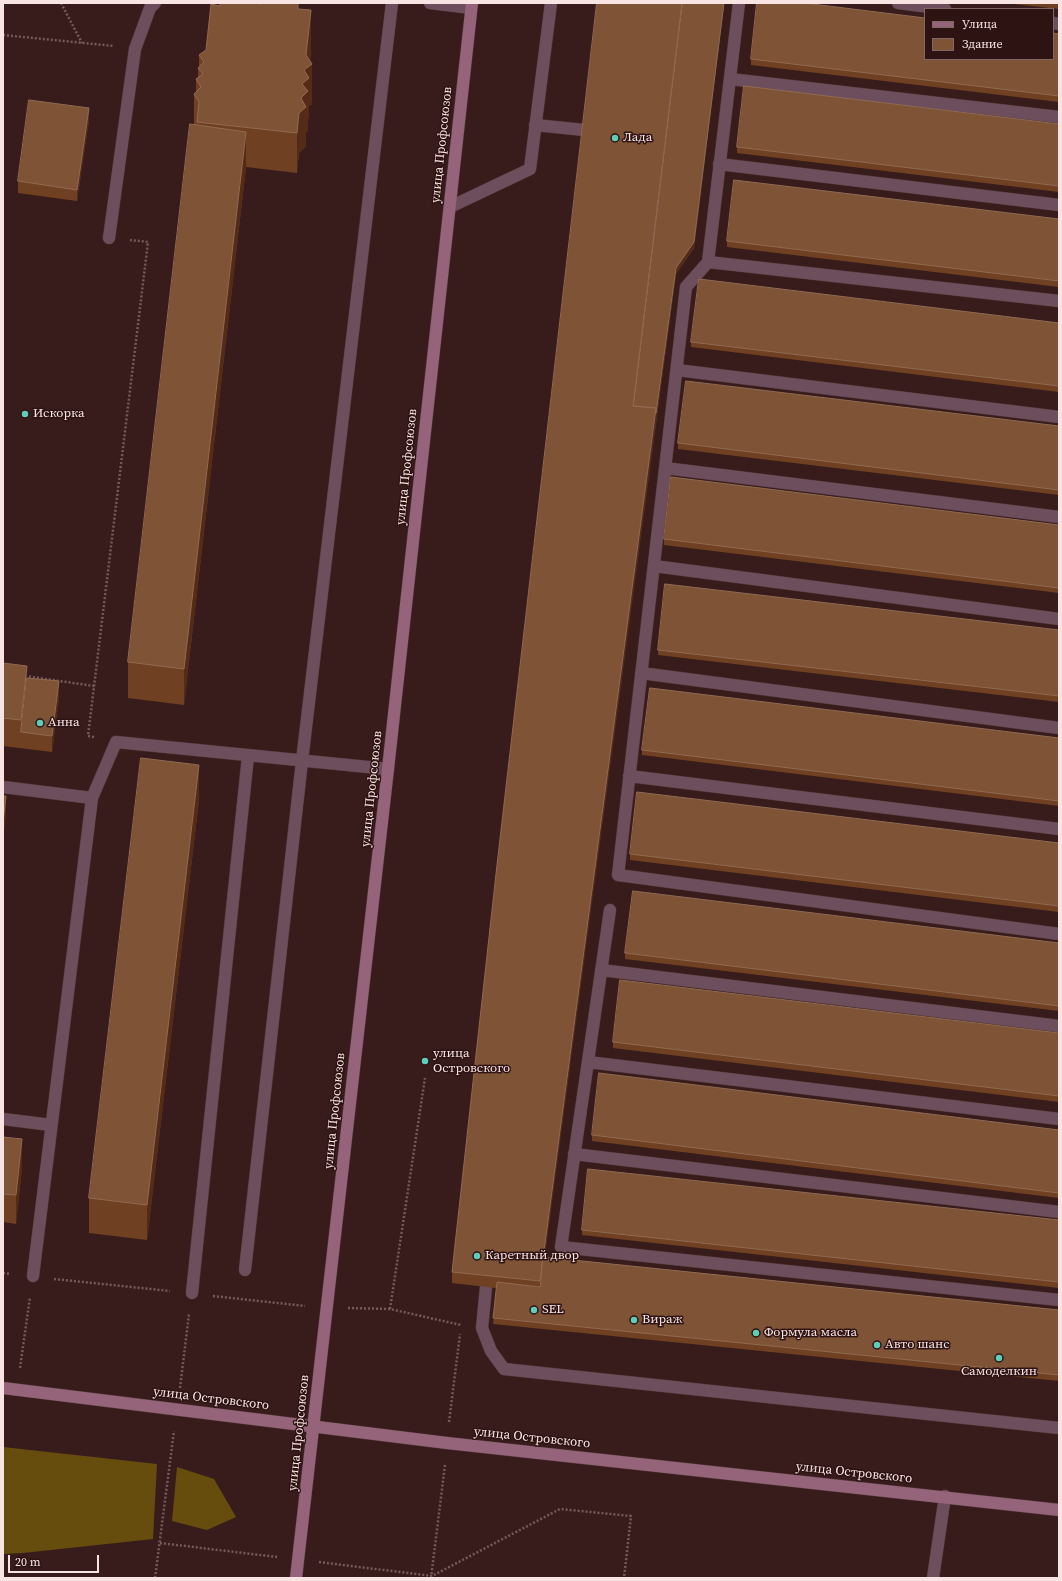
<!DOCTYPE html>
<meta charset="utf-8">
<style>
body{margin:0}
#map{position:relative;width:1062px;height:1581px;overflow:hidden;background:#381c1c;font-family:"Source Serif 4",serif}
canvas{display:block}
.frame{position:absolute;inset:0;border:4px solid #f8e4e3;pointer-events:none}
.legend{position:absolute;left:924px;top:8px;width:130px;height:52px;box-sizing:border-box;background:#2e1313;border:1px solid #7f6766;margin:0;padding:5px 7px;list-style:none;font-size:12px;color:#f8e4e3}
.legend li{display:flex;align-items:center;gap:8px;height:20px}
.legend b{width:20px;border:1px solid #7f6766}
.scale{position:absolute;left:8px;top:1555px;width:91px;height:18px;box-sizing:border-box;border:2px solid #f8e4e3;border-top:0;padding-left:5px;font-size:12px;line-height:14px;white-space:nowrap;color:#f8e4e3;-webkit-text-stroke:3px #2e1313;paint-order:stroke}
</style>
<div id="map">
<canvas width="1062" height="1581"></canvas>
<div class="frame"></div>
<ul class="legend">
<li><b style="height:5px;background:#95647b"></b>Улица</li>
<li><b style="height:11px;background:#7e5336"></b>Здание</li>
</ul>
<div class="scale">20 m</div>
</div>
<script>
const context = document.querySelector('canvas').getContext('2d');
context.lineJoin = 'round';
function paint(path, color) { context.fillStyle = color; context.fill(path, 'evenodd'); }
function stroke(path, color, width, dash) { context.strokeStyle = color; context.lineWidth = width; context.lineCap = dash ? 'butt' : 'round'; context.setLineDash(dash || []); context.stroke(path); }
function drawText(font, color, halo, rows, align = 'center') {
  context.font = font + ' "Source Serif 4",serif'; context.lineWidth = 3; context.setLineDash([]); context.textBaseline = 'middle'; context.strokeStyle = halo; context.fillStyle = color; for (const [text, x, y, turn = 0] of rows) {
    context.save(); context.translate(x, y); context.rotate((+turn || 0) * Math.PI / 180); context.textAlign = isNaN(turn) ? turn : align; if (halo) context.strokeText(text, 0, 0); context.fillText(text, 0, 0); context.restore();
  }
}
paint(new Path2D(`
 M3,1447L157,1464L153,1539L23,1553L3,1554Z
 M177,1467L214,1479L236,1517L207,1530L172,1521Z`), '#664d0e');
const service = new Path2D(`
 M430,3L471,8
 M739,3L708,262L686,287L618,875L1059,934
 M898,3L945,9
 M1053,23L1059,24
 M730,79L1059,117
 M535,125L584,130
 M719,164L1059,205
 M450,207L530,169L551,3
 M109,238L135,49L150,8L155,3
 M708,262L1059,301
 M677,370L1059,417
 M665,468L1059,517
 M654,566L1059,619
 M641,673L1059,728
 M629,776L1059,829
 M3,787L92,798
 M610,910L561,1247L1059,1300
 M601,970L1059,1026
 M588,1062L1059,1119
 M3,1119L51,1125
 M574,1154L1059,1212
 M245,1270L302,761L392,3
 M33,1276L92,798L116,742L388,769
 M486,1287L482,1328L491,1351L504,1369L1059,1428
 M192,1293L248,756
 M933,1578L945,1496`);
const secondary = new Path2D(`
 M3,1388L447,1443L1059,1510
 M296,1578L388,769L472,3`);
stroke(service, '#533838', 13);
stroke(secondary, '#533838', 13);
stroke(new Path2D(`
 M61,3L82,43
 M3,35L114,46
 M25,676L94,686
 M94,737L88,736L148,242L130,240
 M3,1273L11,1274
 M54,1279L170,1291
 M213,1296L305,1306
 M348,1308L390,1309L461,1325
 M390,1309L425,1078
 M20,1368L30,1297
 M180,1388L189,1314
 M449,1422L460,1334
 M160,1543L277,1557
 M319,1562L432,1576L560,1509L631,1516L624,1578
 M155,1578L174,1431
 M431,1578L445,1465`), '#745b5a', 2.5, [2, 2]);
stroke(service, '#6d4e5c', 12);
stroke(secondary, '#95647b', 12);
paint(new Path2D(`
 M597,3H724L694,248L676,274L544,1257L1059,1310V1381L493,1324L496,1288L452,1283V1272Z
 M1005,3H1059V9Z
 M262,4L298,9L311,50L310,61L312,104L309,106V118L308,119V131L306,132V146L299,153L297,173L246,167L184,705L128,698V662L194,125V94L196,92V79L198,78V68L199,67V55L206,50L220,6Z
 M1059,34V102L751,65V59Z
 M89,120L77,201L18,193V181Z
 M1059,124V192L737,153V147Z
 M1059,219V287L727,247V241Z
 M1059,323V392L691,347V342Z
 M1059,426V495L678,449V443Z
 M1059,525V593L664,545V539Z
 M1059,630V702L658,655V650Z
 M3,663L59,698L52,752L3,746Z
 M1059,738V806L642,755V750Z
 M3,796L6,812L3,839Z
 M199,800L147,1240L89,1233V1198Z
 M1059,843V912L630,860V854Z
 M1059,943V1011L625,959V953Z
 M1059,1033V1102L613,1048V1042Z
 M1059,1130V1198L592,1141V1135Z
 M3,1137L22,1168L16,1224L3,1222Z
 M1059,1220V1288L582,1235V1230Z`), '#6f4122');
paint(new Path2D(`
 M682,3H684L634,411L633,406Z
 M724,3L694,248L676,274L540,1293V1281L656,408L676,268Z
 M311,10V50L309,66L312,64V104L309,106V118L308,119V131L306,132V146L299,153L297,173V133Z
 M89,108V120L77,201V190Z
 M246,132V167L184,705V669Z
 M27,666V694L21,732V749V720Z
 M59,681V698L52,752V736Z
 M199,765V800L147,1240V1205Z
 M6,796V812L3,839V822Z
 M22,1139V1168L16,1224V1195Z`), '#532b17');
const building = new Path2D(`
 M220,3H249L262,4V3H298V9L311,10L306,55L312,64L304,70L309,78L302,84L308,91L301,98L306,107L299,113L297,133L197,122L199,102L194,94L201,87L196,79L203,74L198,68L204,62L199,55L206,50L211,4L220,6Z
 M597,3H682L633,406L656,408L540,1281L452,1272L497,865Z
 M683,3H724L694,242L676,268L656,413V408L634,406Z
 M757,3H804L925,18V59H1053V33L1059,34V96L751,59Z
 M744,86L1059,124V186L737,147Z
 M29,100L89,108L77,190L18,181Z
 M190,124L246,132L184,669L128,662Z
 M734,180L1059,219V281L727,241Z
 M699,279L1059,323V386L691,342Z
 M686,381L1059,426V490L678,443Z
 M671,477L1059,525V588L664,539Z
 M665,584L1059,630V696L658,650Z
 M3,663L27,666L21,720L3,718Z
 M27,678L59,681L52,736L21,732Z
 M650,688L1059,738V801L642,750Z
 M141,758L199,765L147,1205L89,1198Z
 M637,792L1059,843V906L630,854Z
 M3,796H6L3,822Z
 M633,891L1059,943V1006L625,953Z
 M620,980L1059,1033V1096L613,1042Z
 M599,1073L1059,1130V1193L592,1135Z
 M3,1137L22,1139L16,1195L3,1194Z
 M588,1169L1059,1220V1282L582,1230Z
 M543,1257L1059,1310V1375L493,1318L497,1282L540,1287Z`);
paint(building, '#7e5336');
stroke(building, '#916a51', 1);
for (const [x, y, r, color] of [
 [615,138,4,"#5dceb9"],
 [25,414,4,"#5dceb9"],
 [40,723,4,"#5dceb9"],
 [425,1061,4,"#5dceb9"],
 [477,1256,4,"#5dceb9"],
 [534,1310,4,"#5dceb9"],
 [634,1320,4,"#5dceb9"],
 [756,1333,4,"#5dceb9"],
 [877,1345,4,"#5dceb9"],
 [999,1358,4,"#5dceb9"]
]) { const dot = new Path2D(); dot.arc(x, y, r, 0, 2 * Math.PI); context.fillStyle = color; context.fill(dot); stroke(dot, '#2e1313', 1.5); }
drawText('13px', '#f8e4e3', '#2e1313', [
 ["Лада",623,138],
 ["Искорка",33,414],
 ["Анна",48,723],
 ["улица",433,1054],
 ["Островского",433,1069],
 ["Каретный двор",485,1256],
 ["SEL",542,1310],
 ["Вираж",642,1320],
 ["Формула масла",764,1333],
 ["Авто шанс",885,1345],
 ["Самоделкин",999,1372,"center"]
], 'left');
drawText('13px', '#f8e4e3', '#2e1313', [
 ["улица Профсоюзов",442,145,-84],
 ["улица Профсоюзов",407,467,-84],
 ["улица Профсоюзов",372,789,-84],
 ["улица Профсоюзов",335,1111,-84],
 ["улица Островского",211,1399,7],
 ["улица Профсоюзов",299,1433,-84],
 ["улица Островского",532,1438,6],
 ["улица Островского",854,1473,6]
]);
</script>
